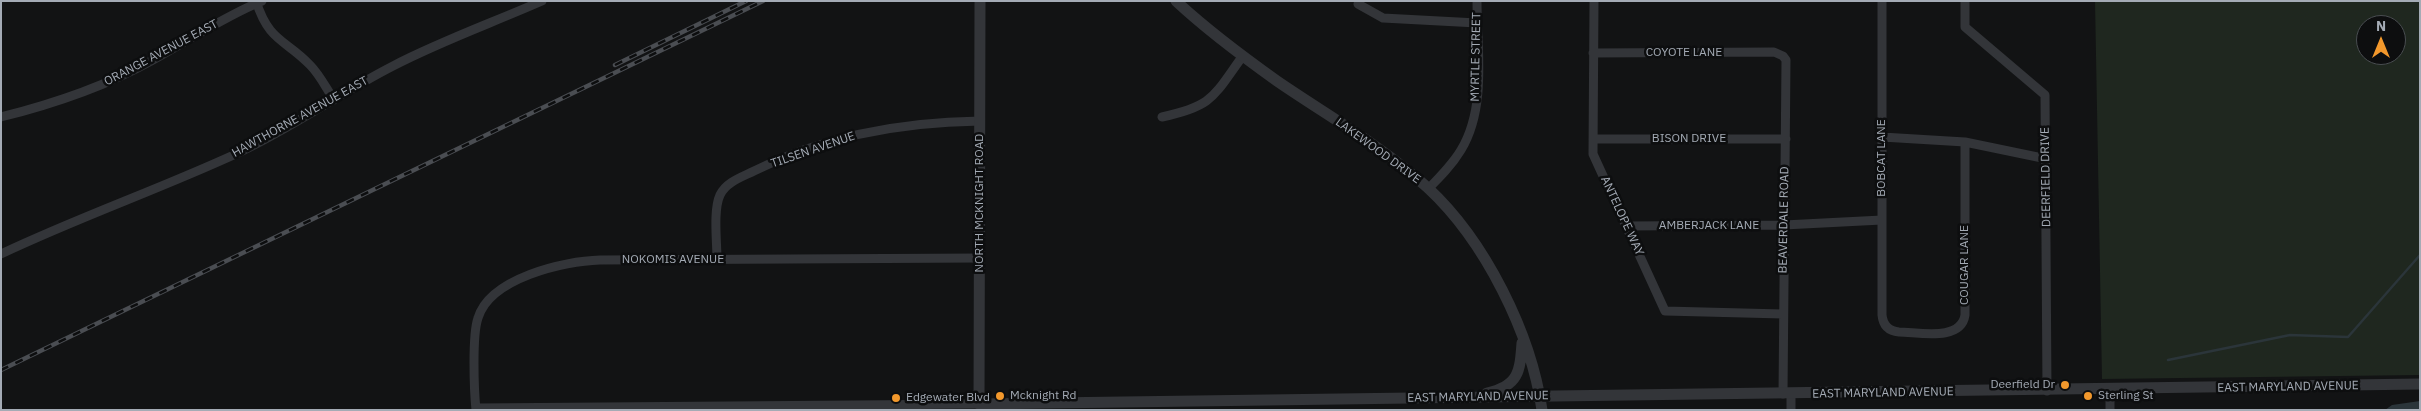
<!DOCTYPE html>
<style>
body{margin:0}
#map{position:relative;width:2421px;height:411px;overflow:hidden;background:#121314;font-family:"IBM Plex Sans",sans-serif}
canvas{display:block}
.frame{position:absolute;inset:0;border:2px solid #a4abb5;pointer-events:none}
.north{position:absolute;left:2356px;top:15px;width:50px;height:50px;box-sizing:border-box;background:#0d0e0f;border:1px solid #494d51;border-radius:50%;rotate:0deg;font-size:14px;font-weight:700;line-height:20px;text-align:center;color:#a4abb5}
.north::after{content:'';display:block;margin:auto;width:18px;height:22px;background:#f2982c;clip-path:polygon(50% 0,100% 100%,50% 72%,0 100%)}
</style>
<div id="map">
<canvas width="2421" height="411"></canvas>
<div class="frame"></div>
<div class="north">N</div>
</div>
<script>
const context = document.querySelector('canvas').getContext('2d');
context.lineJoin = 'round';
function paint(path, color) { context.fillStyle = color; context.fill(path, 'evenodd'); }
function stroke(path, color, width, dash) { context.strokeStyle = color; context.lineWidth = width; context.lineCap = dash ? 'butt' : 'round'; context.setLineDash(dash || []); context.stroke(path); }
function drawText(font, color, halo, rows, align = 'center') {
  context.font = font + ' "IBM Plex Sans",sans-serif'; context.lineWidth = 5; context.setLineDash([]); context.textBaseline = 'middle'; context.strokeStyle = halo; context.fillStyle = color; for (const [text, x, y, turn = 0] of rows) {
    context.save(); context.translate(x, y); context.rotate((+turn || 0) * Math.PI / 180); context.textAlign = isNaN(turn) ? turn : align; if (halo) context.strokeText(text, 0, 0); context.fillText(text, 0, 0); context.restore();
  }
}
paint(new Path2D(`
 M2095,1H2420V375L2102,379ZM2366,25H2396V55H2366Z`), '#1f271f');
paint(new Path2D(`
 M2420,401V410H2385L2392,405Z`), '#2b353a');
stroke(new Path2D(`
 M2168,360L2290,335L2348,337L2420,255`), '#2b353a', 2.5);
stroke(new Path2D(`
 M256,1C269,42 285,39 310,65C320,75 326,88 334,100
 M1594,1L1593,154L1665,311L1783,314
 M1882,1V315C1883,325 1888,331 1899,332C1918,332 1961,342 1965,315V142
 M1965,1V27L2045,95L2047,391
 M1358,4L1383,18L1477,23
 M1593,53L1774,52L1783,56L1786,60L1783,394
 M1,117C53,104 104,87 151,61C188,41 223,17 262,1
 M1162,117C1213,106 1213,97 1242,57
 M1882,137L1965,142L2047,159
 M1593,139H1786
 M1428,189C1440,177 1452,165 1461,150C1487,107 1477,49 1477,1
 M1626,226L1784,225L1882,220
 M1,254C79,217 160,189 238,153C292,128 340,93 393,66C441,41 492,23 542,1
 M717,260C717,242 713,210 720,195C726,182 742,177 754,171C824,136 902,122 980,121
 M1791,394V410
 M476,408L979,404
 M476,410C474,390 472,335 478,318C490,278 564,261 600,260L980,258
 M2110,410V390`), '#333539', 9);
stroke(new Path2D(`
 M980,1L979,404L2420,384
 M1176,1C1208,31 1242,56 1277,81C1328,116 1382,146 1428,188C1485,241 1531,333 1542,410
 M1487,393C1519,386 1520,371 1522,343`), '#333539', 11);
const rail = new Path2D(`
 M615,65L746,1
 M1,370L763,1`);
stroke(rail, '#4a4d52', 4.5);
stroke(rail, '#0d0e0f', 2.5, [8]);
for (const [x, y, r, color] of [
 [2065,385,5,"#f2982c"],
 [1000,396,5,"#f2982c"],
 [2088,396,5,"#f2982c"],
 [896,398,5,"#f2982c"]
]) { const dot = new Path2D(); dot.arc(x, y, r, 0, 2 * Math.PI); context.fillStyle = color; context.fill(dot); stroke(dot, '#0d0e0f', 2); }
drawText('12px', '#a4abb5', '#0d0e0f', [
 ["ORANGE AVENUE EAST",161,53,-28],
 ["COYOTE LANE",1684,53],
 ["MYRTLE STREET",1476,57,-89],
 ["HAWTHORNE AVENUE EAST",300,117,-29],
 ["BISON DRIVE",1689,139],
 ["TILSEN AVENUE",813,150,-19],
 ["LAKEWOOD DRIVE",1378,151,36],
 ["BOBCAT LANE",1882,158,-90],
 ["DEERFIELD DRIVE",2046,177,-91],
 ["NORTH MCKNIGHT ROAD",980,203,-90],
 ["ANTELOPE WAY",1622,216,65],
 ["BEAVERDALE ROAD",1784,220,-89],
 ["AMBERJACK LANE",1709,226],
 ["NOKOMIS AVENUE",673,260],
 ["COUGAR LANE",1965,265,-90],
 ["EAST MARYLAND AVENUE",2288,387,-1],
 ["EAST MARYLAND AVENUE",1883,393,-1],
 ["EAST MARYLAND AVENUE",1478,397,-1]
]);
drawText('12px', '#a4abb5', '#0d0e0f', [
 ["Deerfield Dr",2055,385,"right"],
 ["Mcknight Rd",1010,396],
 ["Sterling St",2098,396],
 ["Edgewater Blvd",906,398]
], 'left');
</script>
